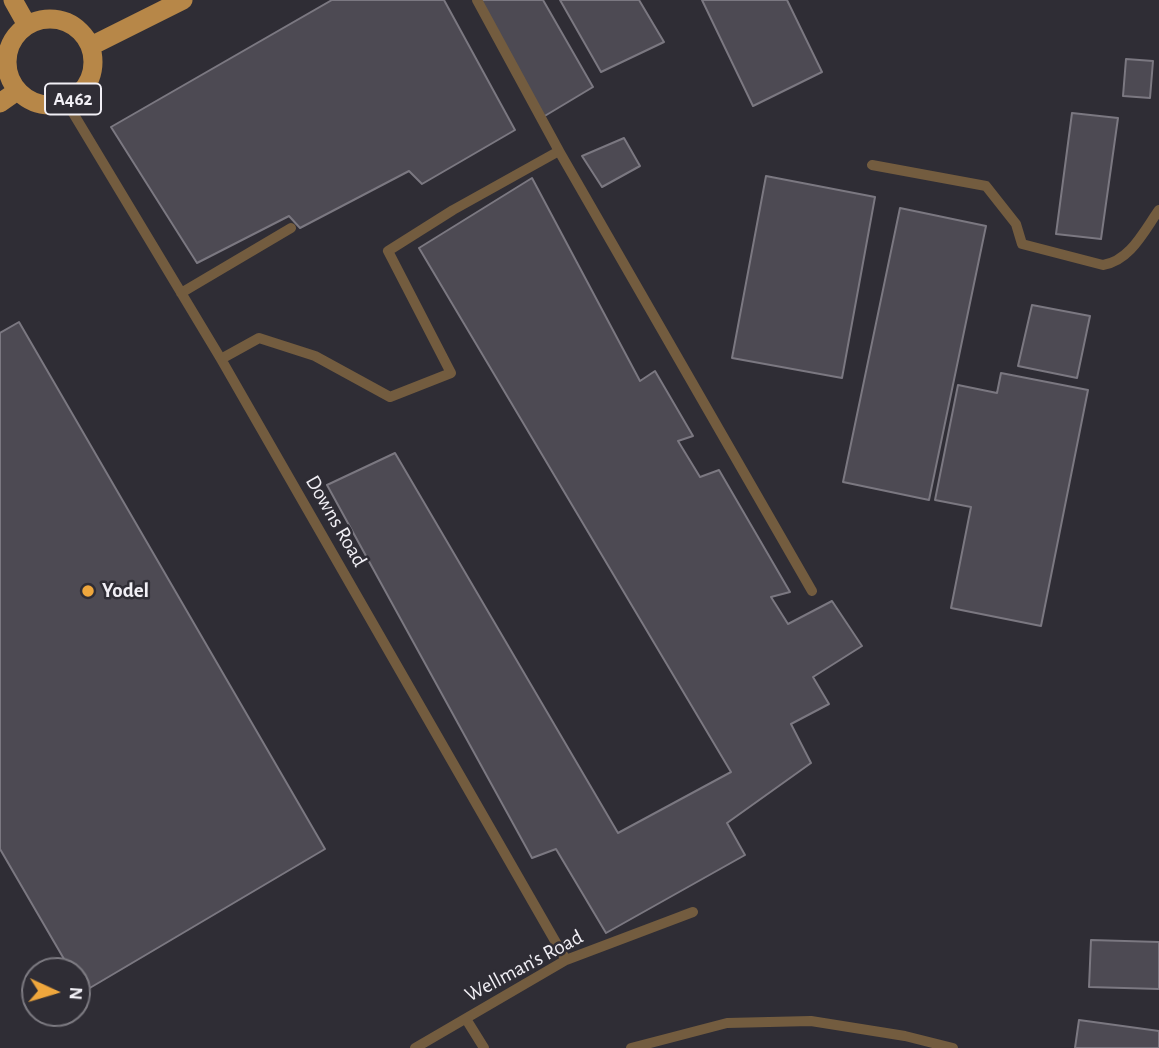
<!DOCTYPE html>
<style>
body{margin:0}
#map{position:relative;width:1159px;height:1048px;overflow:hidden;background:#2f2d35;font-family:"Alegreya Sans",sans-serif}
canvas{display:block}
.north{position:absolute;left:21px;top:957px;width:70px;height:70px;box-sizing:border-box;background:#2f2d35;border:2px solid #7d7b82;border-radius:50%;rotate:94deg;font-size:19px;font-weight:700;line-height:28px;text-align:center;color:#f1eff5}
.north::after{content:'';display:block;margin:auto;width:24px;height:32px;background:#efa73d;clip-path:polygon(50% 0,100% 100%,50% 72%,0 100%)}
</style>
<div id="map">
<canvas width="1159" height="1048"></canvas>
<div class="north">N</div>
</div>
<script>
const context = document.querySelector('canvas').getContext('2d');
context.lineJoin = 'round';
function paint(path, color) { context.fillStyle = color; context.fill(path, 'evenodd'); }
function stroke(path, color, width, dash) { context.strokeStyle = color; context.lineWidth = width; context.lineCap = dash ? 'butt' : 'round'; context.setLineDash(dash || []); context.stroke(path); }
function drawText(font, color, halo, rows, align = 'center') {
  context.font = font + ' "Alegreya Sans",sans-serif'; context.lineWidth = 5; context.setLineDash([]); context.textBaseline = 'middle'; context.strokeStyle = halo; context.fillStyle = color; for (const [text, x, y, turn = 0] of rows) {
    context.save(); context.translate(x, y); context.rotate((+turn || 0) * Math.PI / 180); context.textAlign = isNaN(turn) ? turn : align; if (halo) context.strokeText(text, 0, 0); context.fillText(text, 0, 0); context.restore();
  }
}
const building = new Path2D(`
 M332,0H444L515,130L422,184L409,171L300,228L289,216L197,263L111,127Z
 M478,0H543L593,87L543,117Z
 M560,0H639L664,42L601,72Z
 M702,0H787L822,72L753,106Z
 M1126,59L1153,61L1150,98L1123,96Z
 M1072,113L1118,118L1101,239L1056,234Z
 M624,138L640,166L602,187L582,156Z
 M766,176L875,197L842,378L732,358Z
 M532,178L640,381L655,371L693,436L678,441L700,477L719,470L790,592L771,597L788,624L832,601L862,646L813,677L829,704L791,724L811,763L727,823L745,855L606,933L556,849L532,858L327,485L395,453L618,833L731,772L419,248Z
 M900,208L986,226L929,500L843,482Z
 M1032,305L1090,316L1077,378L1018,366Z
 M19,322L325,849L83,992L77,981V971H71L0,849V333Z
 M1001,373L1088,390L1041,626L951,608L971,507L935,500L958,385L997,393Z
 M1091,940L1159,942V989L1089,987Z
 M1079,1020L1159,1031V1048H1075Z`);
paint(building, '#4d4a53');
stroke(building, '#7b7881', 2);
stroke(new Path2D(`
 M67,103L221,359L566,960
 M559,151L812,591
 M872,165L986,186L1016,224L1022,244L1103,265C1130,261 1144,231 1159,210
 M181,293L291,228
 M221,359L259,338L315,356L390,397L451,373L388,251L453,210L559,151L477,0
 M466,1019L484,1048
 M415,1048L566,960L693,912
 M631,1048L727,1023L811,1021L905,1036L953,1048`), '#735c3f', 10);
stroke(new Path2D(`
 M13,0L27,25
 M7 62a43 43 0 1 1 86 0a43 43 0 1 1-86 0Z
 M91,46L183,0
 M0,103L17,91`), '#b78748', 19);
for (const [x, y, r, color] of [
 [88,591,7,"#efa73d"]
]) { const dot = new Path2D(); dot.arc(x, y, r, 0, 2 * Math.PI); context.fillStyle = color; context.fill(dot); stroke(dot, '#2f2d35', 2.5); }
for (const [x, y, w] of [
 [73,99,56]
]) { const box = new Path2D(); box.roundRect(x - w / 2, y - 15.5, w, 31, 5); context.fillStyle = '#2f2d35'; context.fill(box); stroke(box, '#f1eff5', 2); }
drawText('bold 19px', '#f1eff5', null, [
 ["A462",73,99]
]);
drawText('21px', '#f1eff5', '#2f2d35', [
 ["Downs Road",336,521,60],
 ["Wellman's Road",524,966,-28]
]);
drawText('bold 21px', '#f1eff5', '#2f2d35', [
 ["Yodel",102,591]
], 'left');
</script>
